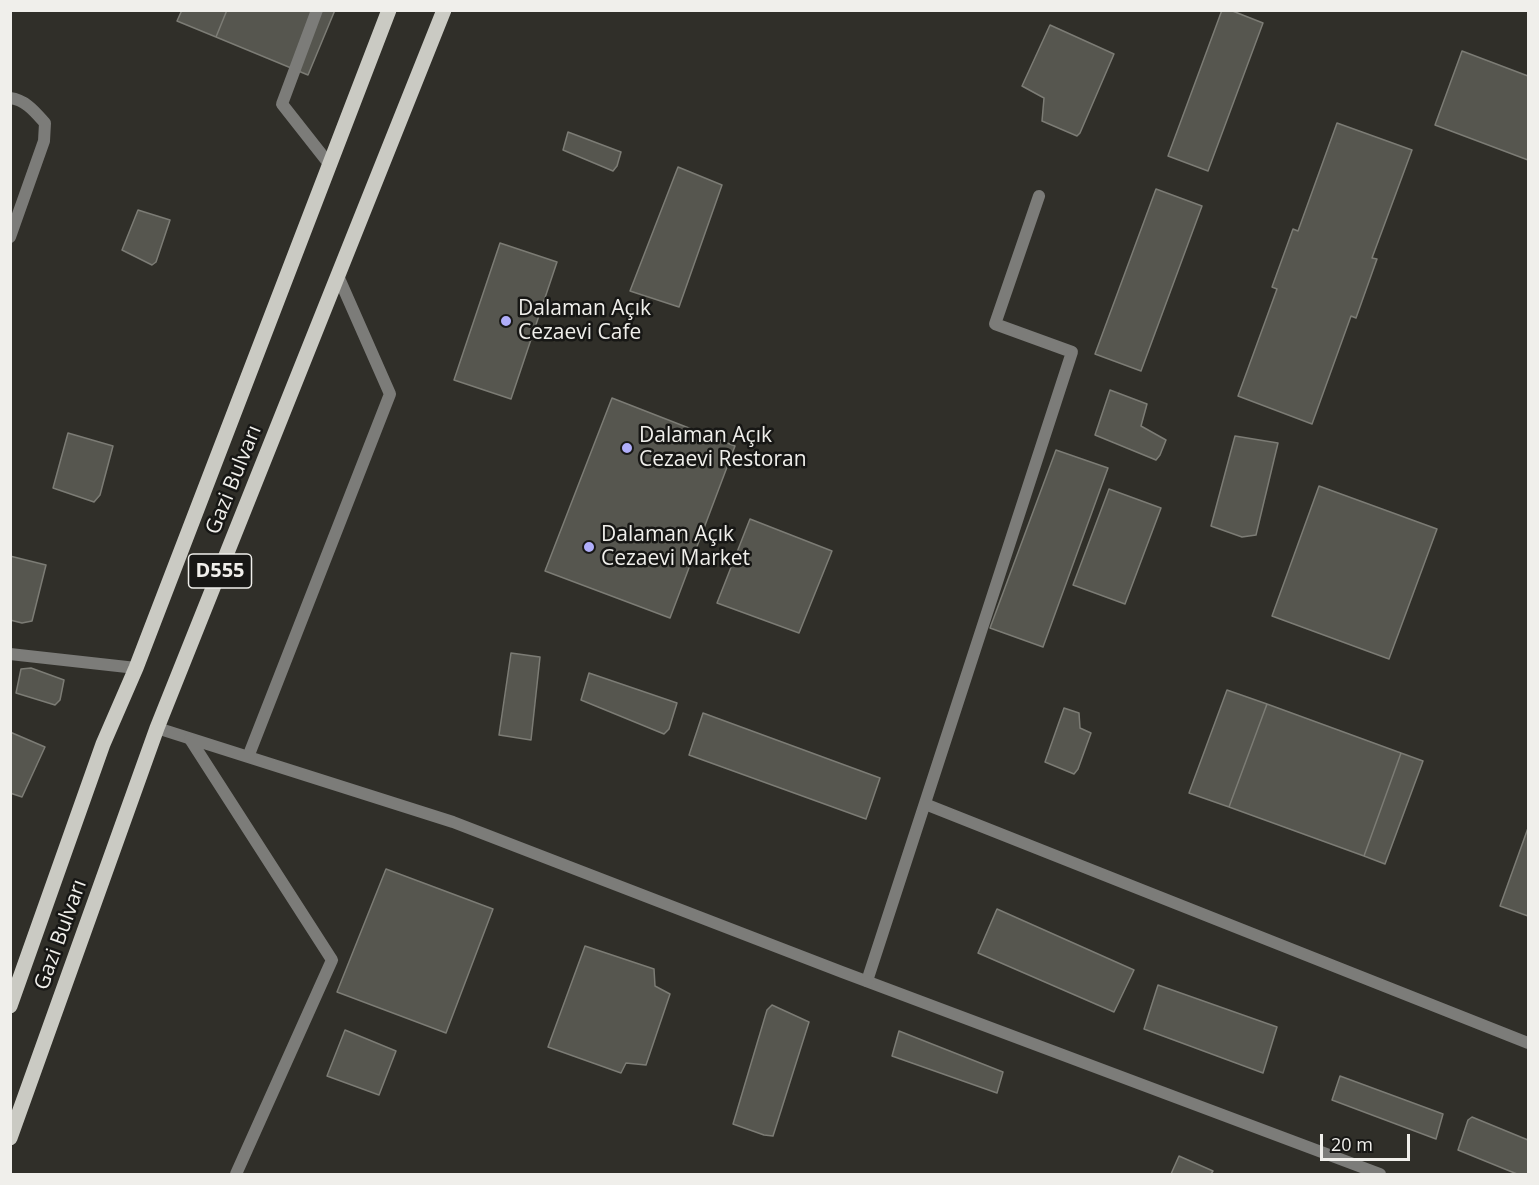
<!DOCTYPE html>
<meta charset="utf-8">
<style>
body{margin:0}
#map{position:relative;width:1539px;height:1185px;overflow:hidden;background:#302f29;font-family:"Open Sans",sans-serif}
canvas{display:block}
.frame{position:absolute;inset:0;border:12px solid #f0efeb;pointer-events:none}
.scale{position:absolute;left:1320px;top:1134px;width:90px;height:27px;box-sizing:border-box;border:3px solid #f0efeb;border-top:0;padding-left:8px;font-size:18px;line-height:21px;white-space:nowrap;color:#f0efeb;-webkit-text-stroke:4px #171715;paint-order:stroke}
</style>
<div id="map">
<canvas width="1539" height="1185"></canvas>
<div class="frame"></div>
<div class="scale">20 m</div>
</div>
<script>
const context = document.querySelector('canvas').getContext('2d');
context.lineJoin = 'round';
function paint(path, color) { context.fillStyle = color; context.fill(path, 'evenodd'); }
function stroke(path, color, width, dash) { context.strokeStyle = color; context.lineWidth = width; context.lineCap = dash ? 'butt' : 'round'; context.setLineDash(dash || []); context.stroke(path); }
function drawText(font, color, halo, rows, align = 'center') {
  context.font = font + ' "Open Sans",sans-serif'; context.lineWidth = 5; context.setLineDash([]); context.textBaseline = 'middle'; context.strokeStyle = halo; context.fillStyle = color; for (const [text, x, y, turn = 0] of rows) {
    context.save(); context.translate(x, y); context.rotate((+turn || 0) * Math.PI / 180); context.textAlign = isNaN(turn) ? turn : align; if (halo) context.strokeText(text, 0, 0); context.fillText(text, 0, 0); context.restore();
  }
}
const building = new Path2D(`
 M182,10H227L216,37L177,21Z
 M227,10H335L308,75L216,37Z
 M1222,10H1230L1263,23L1208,171L1168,156Z
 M1050,25L1114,54L1080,133L1077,136L1042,121L1044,98L1022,86Z
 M1462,51L1528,76V160L1435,125Z
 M1337,123L1412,150L1372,258L1377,259L1356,318L1351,316L1312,424L1238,396L1277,289L1272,287L1293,229L1298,231Z
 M568,132L621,152L617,166L613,171L563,150Z
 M678,167L722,185L679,307L630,291Z
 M1156,189L1202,206L1141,371L1095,354Z
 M138,210L170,220L156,262L152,265L122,250Z
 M500,243L557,262L511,399L454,380Z
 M1110,390L1147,404L1141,426L1166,440L1160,455L1156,460L1095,435Z
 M612,398L735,446L670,618L545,571Z
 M68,433L113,446L100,495L94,502L53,488Z
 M1235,436L1278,443L1256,535L1242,537L1211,526Z
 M1056,450L1108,468L1043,647L990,628Z
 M1319,486L1437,529L1389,659L1272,616Z
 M1109,489L1161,508L1125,604L1073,585Z
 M750,519L832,551L799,633L717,603Z
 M10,556L46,565L32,621L22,623L10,620Z
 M511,653L540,657L531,740L499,735Z
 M31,668L64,680L60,700L55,705L16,693L21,669Z
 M589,673L677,703L669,729L664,734L581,700Z
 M1227,690L1267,704L1229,807L1189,793Z
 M1267,704L1401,753L1364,856L1229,807Z
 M1064,708L1079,713L1080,728L1091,733L1078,769L1074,774L1045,762Z
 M703,713L880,778L866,819L689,755Z
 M10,732L45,747L22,797L10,793Z
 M1401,753L1423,761L1385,864L1364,856Z
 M1528,828V916L1500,906Z
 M386,869L493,909L446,1033L337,992Z
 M997,909L1134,970L1114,1012L978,953Z
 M585,946L654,969L655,986L670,994L646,1065L626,1063L621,1073L548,1047Z
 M1158,985L1277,1027L1263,1073L1144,1029Z
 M772,1005L809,1022L773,1136L764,1135L733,1124L767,1010Z
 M345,1030L396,1051L379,1095L327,1076Z
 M899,1031L1003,1072L997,1093L892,1056Z
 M1340,1076L1443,1114L1436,1139L1332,1100Z
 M1472,1117L1528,1140V1174H1517L1458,1150L1468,1120Z
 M1179,1156L1213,1171L1211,1174H1171Z`);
paint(building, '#56564f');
stroke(building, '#7c7c75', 1.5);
stroke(new Path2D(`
 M317,10L282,104L330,165
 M157,728L453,822L842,972L1380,1174
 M248,757L390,394L338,276`), '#7c7c79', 12);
stroke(new Path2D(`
 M10,98C26,100 35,112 45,123L44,141L10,237
 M10,654L136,668
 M190,739L332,960L236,1174
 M925,804L1528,1043
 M867,981L1072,352L995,324L1039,196`), '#7c7c79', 12);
stroke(new Path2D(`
 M10,1006L103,744L136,668L389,10
 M10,1138L157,728L444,10`), '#cacac3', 15);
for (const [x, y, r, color] of [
 [506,321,6,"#b0aefa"],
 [627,448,6,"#b0aefa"],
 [589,547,6,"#b0aefa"]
]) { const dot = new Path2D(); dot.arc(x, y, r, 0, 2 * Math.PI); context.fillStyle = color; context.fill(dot); stroke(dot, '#171715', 2); }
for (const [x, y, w] of [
 [220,571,63]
]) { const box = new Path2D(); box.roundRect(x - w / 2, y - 17, w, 34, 4.5); context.fillStyle = '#171715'; context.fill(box); stroke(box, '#f0efeb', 1.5); }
drawText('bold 20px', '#f0efeb', null, [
 ["D555",220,571]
]);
drawText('21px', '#f0efeb', '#171715', [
 ["Dalaman Açık",518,309],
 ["Cezaevi Cafe",518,333],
 ["Dalaman Açık",639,436],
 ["Cezaevi Restoran",639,460],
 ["Dalaman Açık",601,535],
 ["Cezaevi Market",601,559]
], 'left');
drawText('21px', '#f0efeb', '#171715', [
 ["Gazi Bulvarı",234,480,-68],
 ["Gazi Bulvarı",61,935,-70]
]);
</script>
